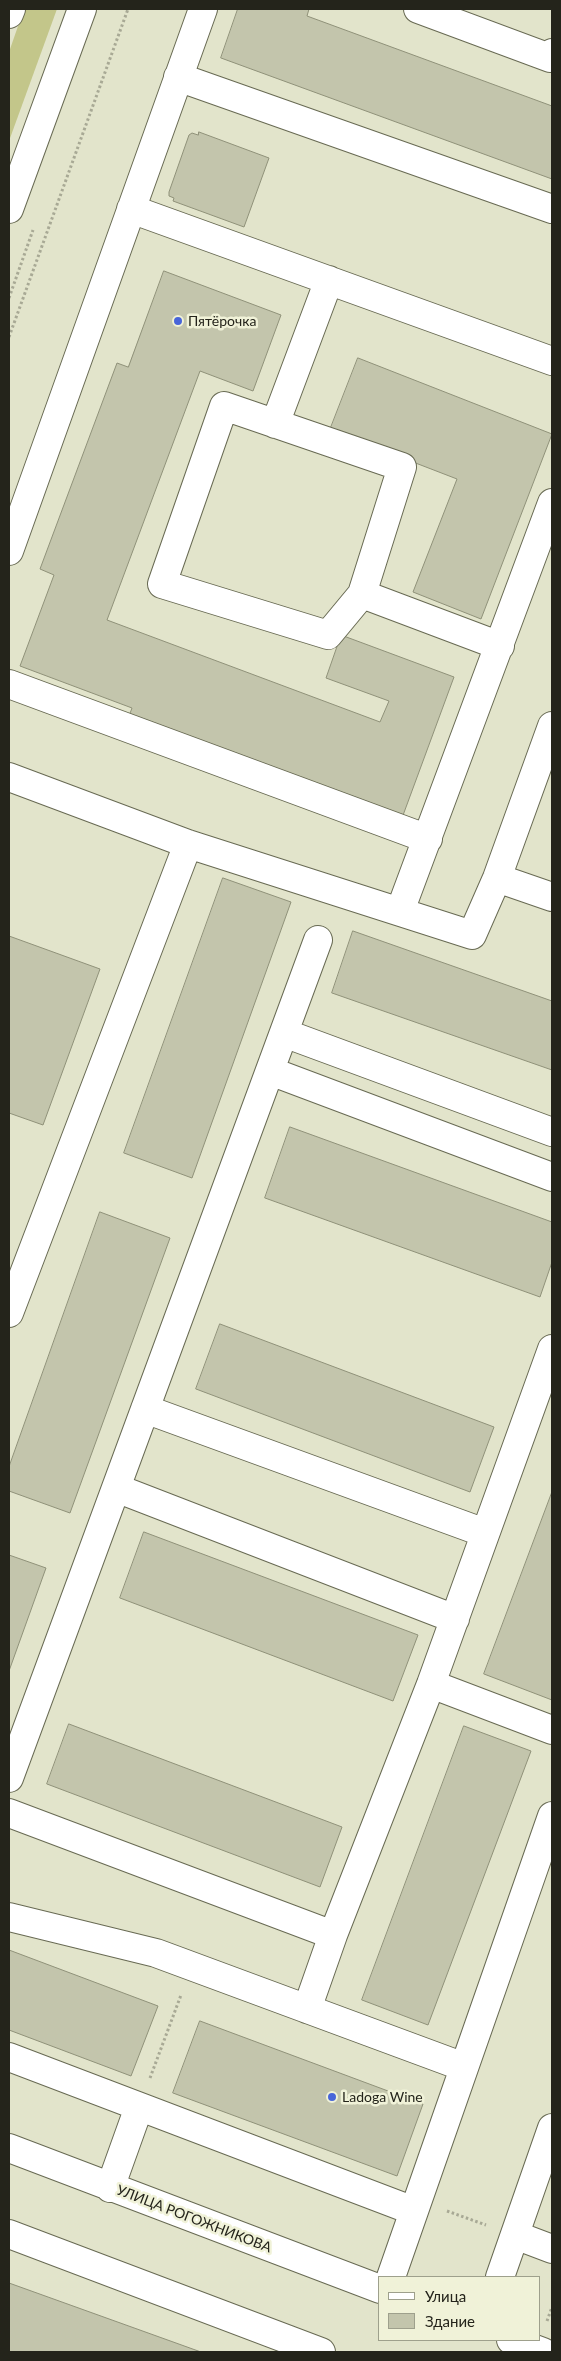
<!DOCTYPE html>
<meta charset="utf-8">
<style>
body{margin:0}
#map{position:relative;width:561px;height:2361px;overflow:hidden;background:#e2e4cb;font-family:Lato,sans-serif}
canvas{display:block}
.frame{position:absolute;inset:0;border:10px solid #24241b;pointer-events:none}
.legend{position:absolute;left:378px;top:2276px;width:162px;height:65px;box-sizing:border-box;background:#f0f2d8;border:1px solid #9ea08c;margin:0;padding:6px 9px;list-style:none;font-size:15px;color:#24241b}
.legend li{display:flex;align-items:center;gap:10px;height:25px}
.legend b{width:25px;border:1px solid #9ea08c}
</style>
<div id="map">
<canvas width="561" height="2361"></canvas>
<div class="frame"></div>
<ul class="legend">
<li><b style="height:6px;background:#fff"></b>Улица</li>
<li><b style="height:14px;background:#c3c5ac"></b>Здание</li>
</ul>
</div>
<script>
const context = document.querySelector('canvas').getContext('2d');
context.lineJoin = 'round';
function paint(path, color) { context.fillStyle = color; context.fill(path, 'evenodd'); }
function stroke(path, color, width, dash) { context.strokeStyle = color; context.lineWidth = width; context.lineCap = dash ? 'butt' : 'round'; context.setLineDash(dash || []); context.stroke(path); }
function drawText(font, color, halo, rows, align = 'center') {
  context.font = font + ' Lato,sans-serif'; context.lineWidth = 5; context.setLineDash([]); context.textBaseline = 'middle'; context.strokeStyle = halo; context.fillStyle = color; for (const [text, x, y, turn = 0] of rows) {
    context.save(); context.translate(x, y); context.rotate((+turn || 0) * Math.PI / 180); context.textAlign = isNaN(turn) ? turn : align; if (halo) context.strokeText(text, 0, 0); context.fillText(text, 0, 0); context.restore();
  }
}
paint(new Path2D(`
 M24,9H57L9,141V52Z`), '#c3c68a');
const building = new Path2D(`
 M238,9H309L307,16L552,106V179L221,58Z
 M199,132L269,158L244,227L173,201L174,198L169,196V192L189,135L192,133L198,135Z
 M164,271L281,315L253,391L200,371L107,620L380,722L389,701L326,678L341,635L454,677L402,818L129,716L132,708L20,666L54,575L40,569L117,363L128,367Z
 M358,358L552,434L481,619L413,592L457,479L330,430Z
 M223,878L291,902L192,1178L124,1153Z
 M353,931L552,1001V1070L332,993Z
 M9,936L100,969L43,1125L9,1113Z
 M290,1127L552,1222V1262L540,1297L265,1198Z
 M100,1212L170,1238L70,1513L9,1491V1467Z
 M220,1324L494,1427L470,1492L196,1389Z
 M552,1492V1700L484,1674Z
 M144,1532L418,1635L393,1701L120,1598Z
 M9,1555L46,1568L9,1671Z
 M69,1724L342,1827L320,1887L47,1784Z
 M464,1726L531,1751L428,2025L362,2000Z
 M9,1950L158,2006L131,2076L9,2030Z
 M200,2021L423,2104L397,2176L173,2093Z
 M9,2283L201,2352H9Z`);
paint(building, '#c3c5ac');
stroke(building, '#8f9179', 1);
const minor = new Path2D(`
 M418,9L550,58L552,53
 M178,77L552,209
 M131,209L552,361
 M275,424L329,280
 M9,551L203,9
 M362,594L328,635L162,584L224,406L402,467L362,594L500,646
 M9,684L428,839
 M9,777L188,844L472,935L497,878L552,726
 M497,878L552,897
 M400,911L552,503
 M284,1033L552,1132
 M270,1071L552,1177
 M9,1313L188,844
 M145,1409L485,1533
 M116,1488L455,1619
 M431,1684L552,1730
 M9,1778L318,940
 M9,1813L333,1935
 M9,1917L156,1953L464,2067
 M307,2009L333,1935L431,1684L552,1349
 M9,2057L414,2211
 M9,2148L380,2289
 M110,2188L139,2107
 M9,2234L321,2352
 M515,2235L552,2249
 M391,2277L552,1816
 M500,2277L552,2128
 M511,2340L543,2352`);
const major = new Path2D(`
 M9,14L11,9
 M9,209L82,9`);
stroke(minor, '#686a53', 30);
stroke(major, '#686a53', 30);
stroke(new Path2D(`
 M9,298L33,230
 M9,337L128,9
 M150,2078L181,1995
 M447,2211L486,2225
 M547,2321L552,2307`), '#a8a995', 3, [2.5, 2.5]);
stroke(minor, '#fff', 28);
stroke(major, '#fff', 28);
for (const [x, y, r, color] of [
 [178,321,5,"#4865d9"],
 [332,2097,5,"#4865d9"]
]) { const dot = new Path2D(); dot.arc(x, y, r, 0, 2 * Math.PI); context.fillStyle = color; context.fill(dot); stroke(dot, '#f0f2d8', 2); }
drawText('14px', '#24241b', '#f0f2d8', [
 ["Пятёрочка",188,321],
 ["Ladoga Wine",342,2097]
], 'left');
drawText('14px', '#24241b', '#f0f2d8', [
 ["УЛИЦА РОГОЖНИКОВА",194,2219,21]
]);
</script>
